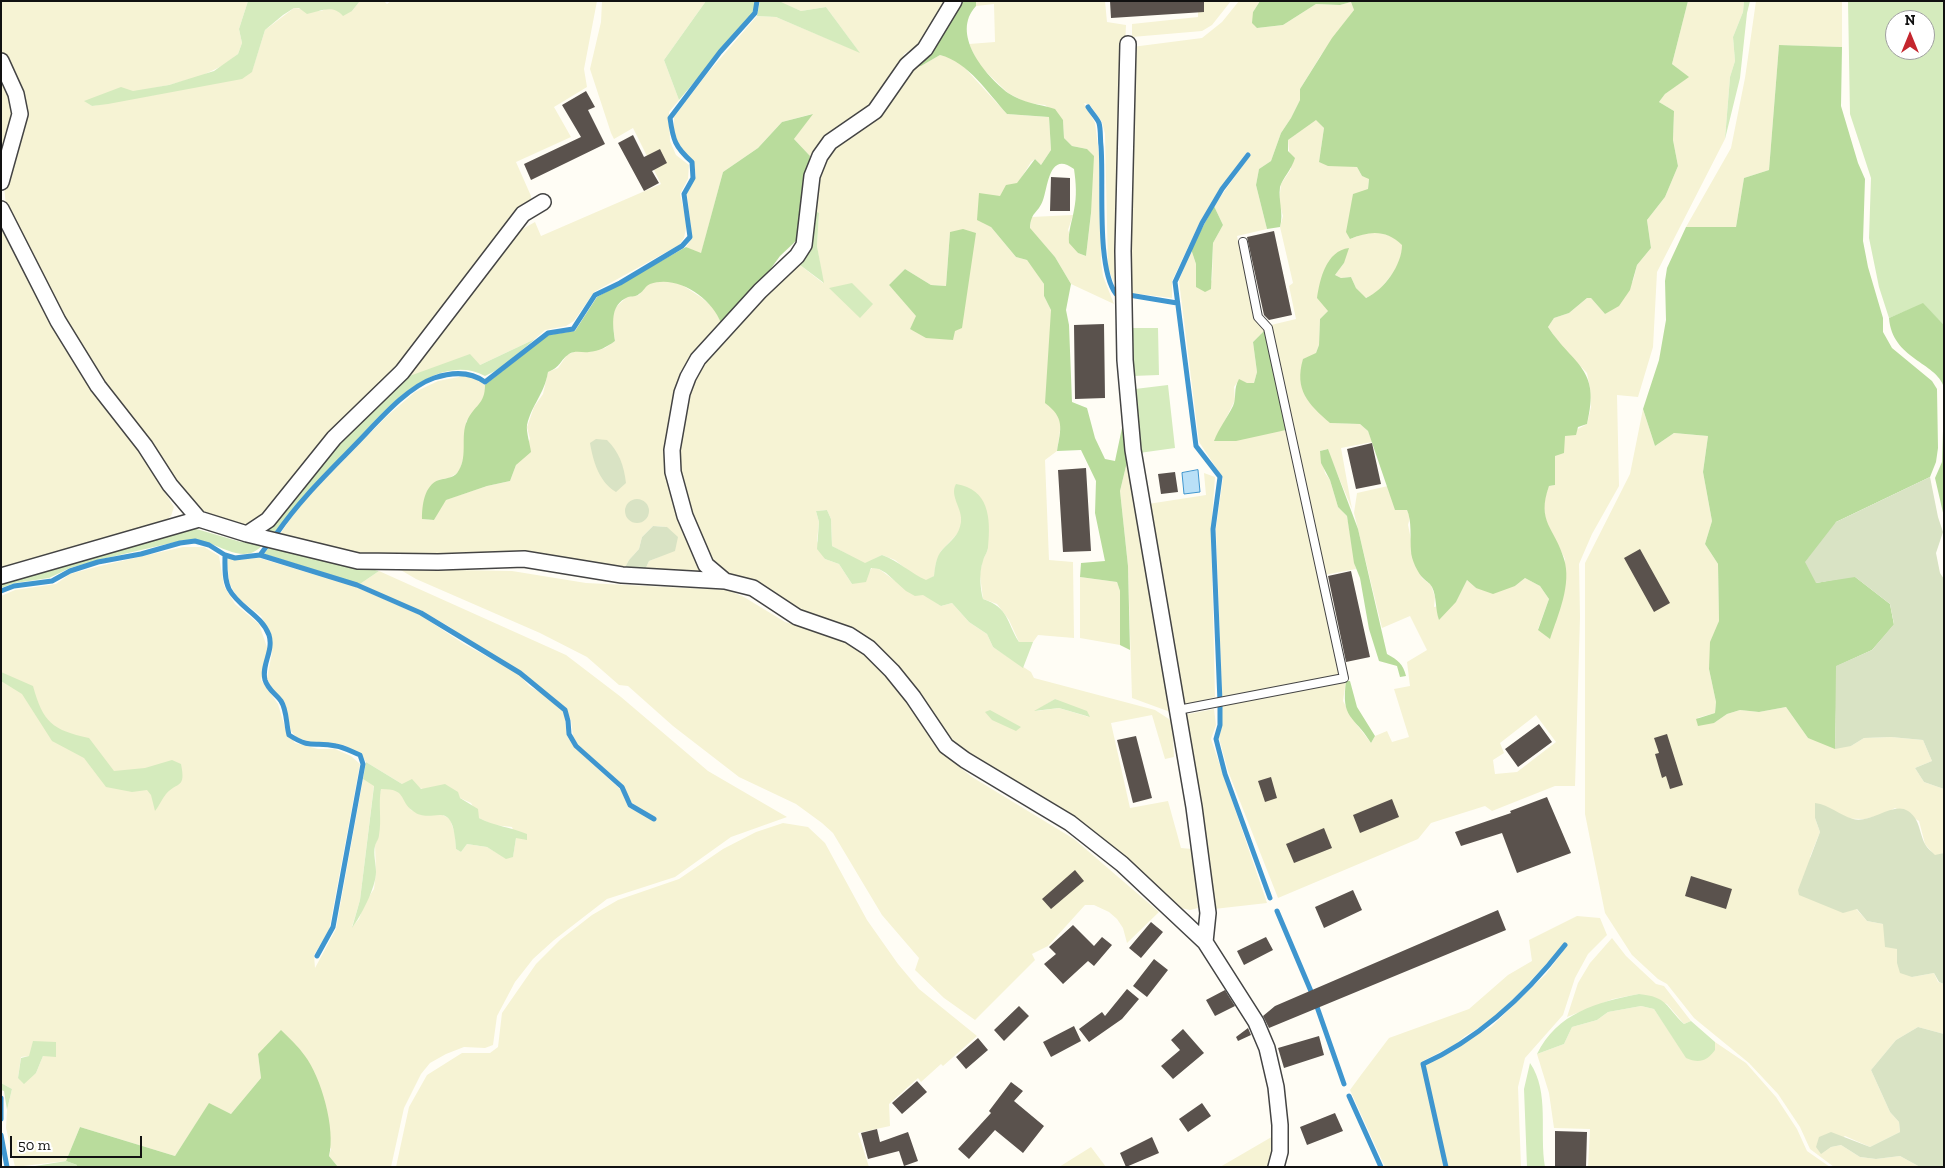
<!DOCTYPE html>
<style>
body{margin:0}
#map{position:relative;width:1945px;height:1168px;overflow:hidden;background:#fffdf5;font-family:"Zilla Slab",serif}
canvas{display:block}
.frame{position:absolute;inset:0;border:2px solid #111;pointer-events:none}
.north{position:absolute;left:1885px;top:10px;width:50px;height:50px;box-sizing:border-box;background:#fff;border:1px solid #a0a0a0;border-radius:50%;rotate:0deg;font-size:14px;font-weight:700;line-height:20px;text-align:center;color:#111}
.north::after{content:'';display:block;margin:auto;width:18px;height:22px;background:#c4262e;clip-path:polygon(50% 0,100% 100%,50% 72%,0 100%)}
.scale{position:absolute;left:10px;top:1136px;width:132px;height:22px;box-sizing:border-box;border:2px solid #111;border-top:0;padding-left:6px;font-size:15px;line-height:18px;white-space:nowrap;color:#111;-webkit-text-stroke:4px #fff;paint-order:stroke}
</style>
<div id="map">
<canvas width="1945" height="1168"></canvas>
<div class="frame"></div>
<div class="north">N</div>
<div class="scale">50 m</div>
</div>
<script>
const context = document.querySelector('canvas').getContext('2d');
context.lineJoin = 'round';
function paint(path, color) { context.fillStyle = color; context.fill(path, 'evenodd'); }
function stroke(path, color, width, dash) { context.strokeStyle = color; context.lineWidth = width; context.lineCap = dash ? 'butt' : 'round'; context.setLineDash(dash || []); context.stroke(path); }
paint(new Path2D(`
 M1,1H248L239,29L242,43L238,54L224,65L201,76L169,85L85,101L92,106L159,94L252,71L265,30L294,8L321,11L328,8L352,11L360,1H384L387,4L391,1H597L584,69L587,87L554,107L571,137L516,162L531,196V203L515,213L393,371L346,419L278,499L246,530L202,517L119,410L61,319L6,207L4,185L11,160L15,80L1,51Z
 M602,1H706L664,60L679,100L669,112L670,141L676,155L689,165L688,179L680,194L687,224L684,238L679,245L594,292L574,321L566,326L545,330L535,339L480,365L404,378L519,231L535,222L541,236L661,184L633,128L614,139L611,133L590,69L601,22Z
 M777,1H948L918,45L904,54L898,70L869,106L821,143L810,156L794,139L812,114L782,122L758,148L723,172L701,254L686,247L692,238L687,194L696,176L694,163L678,144L674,130V117L706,75L757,16L776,17L859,52L826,7L801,11Z
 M976,1H1105L1107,22L1126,25L1114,283L1108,268L1105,134L1102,122L1090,105L1084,103L1095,123L1100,162L1101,260L1103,276L1114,304L1071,284L1055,257L1030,229L1031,217L1073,215L1068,230L1078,253L1086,256L1091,213L1087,149L1072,146L1064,138L1063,120L1045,105L1027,103L1008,93L979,65L969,44L995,42L994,4L976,6Z
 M1198,1H1231L1212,25L1202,31L1132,37V24L1198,17Z
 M1239,1H1260L1253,12L1257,28L1283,25L1316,4L1340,5L1351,2L1354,10L1321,55L1300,89V100L1291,118L1281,133L1271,161L1259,169L1256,185L1267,229L1237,236L1255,320L1265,330L1253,342L1257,372L1254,383H1247L1239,380L1234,387L1235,400L1215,441L1286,430L1341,675L1222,698L1216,528L1223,478L1199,442L1179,281L1191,249L1196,264L1212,281L1213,243L1223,225L1214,206L1251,154L1247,152L1220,188L1200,222L1172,281V298L1131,293L1126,252L1132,47L1202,38L1222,22Z
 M1688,1H1744L1743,12L1733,37L1735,61L1730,77L1725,139L1657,272L1653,347L1638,397L1617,395L1619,486L1592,534L1579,564L1580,617L1575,786H1555L1492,811L1485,806L1431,823L1418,839L1278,898L1228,771L1219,738L1222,725V704L1346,681L1343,701L1354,721L1371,743L1375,736L1387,731L1392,742L1409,737L1394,689L1410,686L1407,662L1427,650L1410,616L1382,628L1354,513L1357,493L1388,486L1389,492L1407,510L1410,517L1408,525L1412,544L1411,551L1422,578L1431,585L1435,597L1434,607L1456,602L1467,580L1476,588L1515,586L1525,578L1540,586L1549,599L1538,629L1549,638L1565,559L1546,522L1543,502L1549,486L1555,485V456L1565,436L1587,424L1591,407L1590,388L1587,373L1561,346L1548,327L1554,318L1569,313L1587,298H1591L1605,314L1633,281L1637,265L1651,248L1647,220L1665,197L1678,166L1673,140L1674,111L1659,102L1665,94L1688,77L1672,64ZM1536,715L1556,742L1517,772L1495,774L1493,760L1504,753L1500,743Z
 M1756,1H1842V47L1779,45L1769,170L1744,178L1736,227H1686L1731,148L1745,78Z
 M940,55L951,57L963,66L1007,114L1049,117L1051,150L1041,165L1035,159L1031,162L991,227L1016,257L1027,260L1037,273L1044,284V296L1051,310L1056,411L1061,424L1057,451L1045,460L1049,560L1073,562L1074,638L1038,635L1033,642H1019L1009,620L997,604L983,599L980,575L982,562L988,549L955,498L960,507L962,519L960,531L941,551L936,563L934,576L926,581L911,573L895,560L882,555L865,564L832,546L831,519L827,510L816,511L819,522L817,541L825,559L839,564L852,584L866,576L872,568L879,569L894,580L932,599L941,606L952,603L969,622L987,634L993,647L1031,672L1034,678L1155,710L1172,721L1174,757L1165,759L1152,715L1111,723L1130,808L1168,801L1181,848L1192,849L1198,908L1190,910L1181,908L1170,902L962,750L946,735L911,681L894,661L865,635L800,611L728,574L711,562L685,496L678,460L688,391L697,369L796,262L823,283L817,246L819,213L812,209L815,181L828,152L880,116L911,68L921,66ZM950,232L953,340L910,329L917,316L889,285L905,269L931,285L946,286ZM1055,699L1089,717L1059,708L1036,711Z
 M1,79L17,117L1,166Z
 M1316,119L1324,128L1319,162L1357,167L1362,176L1369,178L1368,189L1350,239L1366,233H1381L1394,237L1402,244V256L1397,268L1377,293L1365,298L1356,288L1351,277L1341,278L1335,275L1344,263L1326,266L1319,288L1329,310L1320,319L1319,345L1316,353L1330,423L1360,424L1368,431L1372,442L1341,448L1352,509L1327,449L1320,451L1325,473L1330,480L1338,507L1347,516L1356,569L1324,575L1271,325L1296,319L1289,286L1293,283L1280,227L1283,216L1279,202L1281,184L1291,169L1288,140Z
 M1,218L53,327L98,395L141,454L174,507L171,516L164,522L1,570Z
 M662,280L676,281L702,298L716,310L721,323L680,372L666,447L688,538L703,575L644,572L649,561L661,556L667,527L653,526L642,537L639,549L629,560L623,571L356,556L278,537L300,505L386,417L415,392L438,381L464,376L475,378L485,385V397L466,422L464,457L459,472L449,478L438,480L422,519L434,520L445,500L487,486L510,481L516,465L530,439L527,427L534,407L543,394L548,372L558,368L567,355L576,351L589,352L605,348L615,341L612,318L616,307L627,297L639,295L647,284Z
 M1643,409L1655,446L1674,433L1708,436L1703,472L1712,521L1705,544L1718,564L1719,621L1709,669L1716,702L1715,713L1697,718L1714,723L1727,714L1740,710L1759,712L1786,707L1808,738L1851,746L1864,738L1891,737L1923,740L1932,761L1915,768L1924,782L1944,789V853L1935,856L1925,844L1919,821L1895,808L1884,814L1865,819L1815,818L1820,832L1810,857L1867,921L1883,924L1897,949V963L1912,977L1934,973L1938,982L1944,984V1034L1918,1027L1896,1040L1871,1070L1890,1112L1899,1122L1900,1132L1870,1147L1845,1136L1821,1154L1831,1147L1841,1145L1860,1157L1876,1159L1900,1156L1920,1167H1834L1810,1149L1800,1127L1778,1094L1749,1063L1694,1018L1667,984L1658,979L1632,955L1605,913L1585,814V563L1630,474Z
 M1127,428L1173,713L1132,698L1128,566L1120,491L1127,462Z
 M1204,473L1215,477L1211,530L1215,697L1181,707L1148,504L1206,495Z
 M183,547H204L219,556L224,586L235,604L259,624L268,650L261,680L278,704L286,731L295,743L318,749H335L351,756L360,764L329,930L314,955L315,968L336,929L363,779L374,785L360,900L352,927L359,919L364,904L374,889L376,872L375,845L379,835L378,802L381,789H393L401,793L411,810L430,814H441L450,819L455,834L456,849L461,852L467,844L487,847L506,858L513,856L516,838L512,827L493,825L479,818L471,803L460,798L402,784L366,762L363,757L344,745L315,744L296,737L291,731L285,703L272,690L267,678L272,653L271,635L261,616L239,599L233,590L229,582L227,557L235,560L259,558L356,587L420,615L464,644L519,674L529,686L545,695L564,712L567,736L575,748L621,790L628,807L653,820L657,822L631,802L623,785L579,746L573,736L571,720L563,706L534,684L524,673L468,641L450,627L429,615L360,584L379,571L566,655L621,697L708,771L787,817L731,837L675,877L607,899L554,940L533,959L515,982L497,1016L493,1045L485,1048L464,1047L446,1054L430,1063L421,1074L404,1108L391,1167H338L329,1156L331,1149L258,1054L261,1078L231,1114L209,1104L175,1156L80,1127L66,1161L15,1167L6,1128L7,1110L12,1089L1,1083V596L15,590L56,584L70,574L100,566ZM56,1042L43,1056L36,1073L18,1078L21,1057L29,1056Z
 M399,569L512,571L586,583L728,590L744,597L785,622L843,639L862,651L912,702L937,747L948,758L972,777L1074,839L1159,912L1127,943L1123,928L1117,919L1109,912L1094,905H1085L1048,946L1032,954L1035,960L975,1020L944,998L915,970L919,958L882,915L833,833L822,823L796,804L739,777L673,726L628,686L619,685L587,657L540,633L416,579Z
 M1080,577L1117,582L1120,591V645L1080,638Z
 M1214,709L1216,725L1211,739L1267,903L1214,909L1184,715Z
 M783,823L808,827L825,843L867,920L898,964L919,989L977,1036L943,1066L941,1064L921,1082L918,1078L889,1104L890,1126L858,1133L869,1167H396L409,1107L427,1075L462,1053H490L498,1047L502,1013L536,964L560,940L592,915L618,900L679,879L723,849L756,832Z
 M1577,916L1600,918L1607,935L1588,954L1575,978L1563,1015L1525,1058L1518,1087L1521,1167H1448L1425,1065L1457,1049L1465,1041L1491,1027L1546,974L1567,946L1565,944L1521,991L1489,1022L1465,1036L1456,1044L1421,1062L1444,1167H1385L1350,1090L1361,1075L1389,1038L1469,1009L1508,975L1532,961L1529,940Z
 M1612,938L1626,956L1656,984L1664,986L1691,1021L1684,1024L1667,1004L1639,994L1613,999L1567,1017L1578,983L1590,963Z
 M1641,1006L1654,1009L1687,1058L1715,1050V1042L1746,1063L1776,1097L1797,1129L1807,1151L1830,1167H1588L1590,1129L1554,1128L1549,1093L1537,1054L1564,1044L1572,1027L1597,1020L1608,1012Z
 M1275,1135L1272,1167H1220Z
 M1091,1147L1106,1167H1059Z`), '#f6f3d4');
paint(new Path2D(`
 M248,1H360L352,11L343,16C333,4 321,11 307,14L299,8H294L283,15L265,30L252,72L242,79L108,104L92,106L84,101L121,87L133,91L169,85L214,71L238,54L242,43L239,29Z
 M706,1H756L753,13L679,100L664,60Z
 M760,1L781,2L801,11L826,7L860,53L776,17L757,16Z
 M1744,1H1750L1747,13L1740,78L1725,139L1730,77L1735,61L1733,37L1743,12Z
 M1848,1H1944V325L1923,304L1889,318L1879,287L1869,238L1871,178L1850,114ZM1895,20H1925V50H1895Z
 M812,209L819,213L817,246L824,283L796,262Z
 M852,283L873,304L860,318L829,288Z
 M1131,328H1158L1159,375L1132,376Z
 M535,339L501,368L485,376C467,366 445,369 427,379C398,393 375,421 353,444C324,474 297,502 272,536L266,533L330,453L404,378L470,354L480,365Z
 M1168,385L1175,448L1139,453L1135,389Z
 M956,484C989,489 991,518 988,547C988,552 984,556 983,561C979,572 980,588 983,599C1009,608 1006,621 1019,642H1033L1023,668L993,647L987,634L969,622L952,603L941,606L923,595L915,596L906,591L886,573L879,569L871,568L866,582L852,584L839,564L825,559L817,549L819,522L816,511L827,510L831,519L832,546L865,563L882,555C899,561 910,573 926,580L934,576C935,567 936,557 942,550C951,540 959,536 961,522C963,509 949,496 956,484Z
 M193,528L241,542L264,543C249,563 230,551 211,544C202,540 193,540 184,540L98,560L70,568L49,578L15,583L1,588V582Z
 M271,545L379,571L360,584L264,554Z
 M1,672L33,686C43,722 52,730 89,738L114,771L145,768L172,760L181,764C186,789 178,781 166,794C162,799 159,806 155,811L151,795L147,790L132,792L106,787L84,758L52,741L22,694L1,681Z
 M1055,699L1087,711L1090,717L1059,708L1034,711Z
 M990,710L1021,727L1016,731L992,720L985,712Z
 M366,762L402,784L412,779L421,789L445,784L458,792L460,798L478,809L479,818C494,826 511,827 527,834V840L516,838L513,857L506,859L487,847L467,844L461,852L456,849C453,793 433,827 413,811C398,800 408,789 381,789C378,804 382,820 379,835C379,839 376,842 375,846C373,854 376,864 376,872C376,887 361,916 352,928L360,900L374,786L363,779Z
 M1639,994C1668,997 1665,1006 1684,1024L1691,1021L1715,1042V1050C1707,1061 1699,1064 1686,1058L1654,1009L1641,1006L1608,1012L1597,1020L1572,1027L1564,1044L1537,1054C1557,1013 1597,1002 1639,994Z
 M33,1041L56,1042V1057L43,1056L36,1073L24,1084L18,1078L21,1058L29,1056Z
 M1530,1063C1550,1092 1539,1133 1545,1167H1527L1524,1089Z
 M1,1083L12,1089L7,1110L4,1091L1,1090Z
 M66,1161L77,1165V1167H29Z`), '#d5ebbd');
paint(new Path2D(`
 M960,1H976V6C950,34 985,75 1008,93C1023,103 1039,104 1055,109L1063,120L1064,138L1072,146L1087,149L1094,156L1091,213L1086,256L1078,253L1069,243C1068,231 1072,222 1074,210C1077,196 1076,183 1074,169C1049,150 1048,187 1043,200C1038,214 1031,211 1030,228L1055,257L1071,284L1066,310L1069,325L1072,402L1087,408L1095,438L1105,459L1115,461L1122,428H1127V462L1120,491L1128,566L1130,650L1120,645V591L1117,582L1080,577L1081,563L1105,561L1095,513L1096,481L1081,450L1057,451C1061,428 1065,418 1045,403L1051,310L1044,296V284L1027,260L1016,257L991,227L977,220L979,193L1000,196L1006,185L1017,183L1035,159L1041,165L1051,150L1049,117L1007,114C988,93 968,62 940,55L921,66L911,68Z
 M1260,1H1688L1672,64L1689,77L1665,94L1659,102L1674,111L1673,140L1678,166L1665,197L1647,220L1651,248L1637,265L1630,290L1619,306L1605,314L1591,298H1587L1569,313L1554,318L1548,327C1574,366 1601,368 1587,424L1578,427L1576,435L1565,436L1564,453L1555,456V485L1549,486C1536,522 1555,528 1564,559C1572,584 1558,615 1550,639L1538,630L1549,599L1540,586L1525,578L1515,586L1493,594L1476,588L1467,580L1456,602L1439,620C1435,609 1437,597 1432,587C1430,583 1427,582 1424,579C1418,574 1411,559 1411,551C1410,539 1412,520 1407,510H1395L1368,431L1360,424L1330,423C1308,404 1294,390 1303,359L1316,353L1319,345L1320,319L1328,311L1317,298C1320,279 1326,251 1349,248L1344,263L1335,275L1341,278L1351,277L1356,288L1366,298C1384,290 1402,265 1402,245C1386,229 1369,231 1350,239L1346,232L1353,194L1368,189L1369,179L1362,176L1357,167L1328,166L1319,162L1324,128L1316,120L1288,140V151L1295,158C1292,169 1282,179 1280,187C1278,201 1284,213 1280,227L1267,229L1256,185L1259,169L1271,161L1281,133L1291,118L1300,100V89L1332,38L1354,10L1351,2L1340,5L1316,4L1283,25L1257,28L1252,23L1253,12Z
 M1779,45L1842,47L1841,106L1858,163L1865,179L1863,241L1868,267L1883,318V332L1892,348L1932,381L1937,389L1938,448L1936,462L1930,477L1836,522L1816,583L1854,576L1890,604L1894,625L1872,650L1837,666L1835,749L1808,738L1786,707L1759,712L1740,710L1727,714L1714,723L1698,726L1696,719L1715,713L1716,702L1709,669L1710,642L1719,621L1718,564L1705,544L1712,521L1703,472L1708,436L1674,433L1655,446L1643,409L1659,360L1666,320L1665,281L1667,268L1686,227H1736L1744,178L1769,170Z
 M813,114L794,139L810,156L797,240L780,256L761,282L721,323C712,298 677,274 650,284C645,286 644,291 639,294C636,297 632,296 628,297C609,305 613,325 615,341C607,347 599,351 589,352C582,353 576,350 569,354C560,360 561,367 548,372C544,395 532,404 527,425C526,432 530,444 531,452L516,465L510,481L487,486L446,500L434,520L422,519C422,506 424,485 439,480C447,478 455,478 459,470C468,455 460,436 467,421C474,405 485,405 485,385L548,335L575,331L597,297L686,247L701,253L723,172L758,148L782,122Z
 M1214,206L1223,225L1213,243L1211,289L1205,292L1196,287V264L1191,249Z
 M963,229L976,233L962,328L955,331L953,340L926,338L910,329L916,316L889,285L905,269L931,285L946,286L950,232Z
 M1923,303L1944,325V387C1936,362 1892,359 1889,318Z
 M1265,330L1286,430L1236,441H1214C1219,428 1227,418 1233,406C1237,397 1233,389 1239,379L1247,383H1254L1257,372L1253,342Z
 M1944,399V517L1935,478L1942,462Z
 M1328,449L1358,529L1387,654C1398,660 1403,664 1406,676L1400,677L1397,666L1379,661L1369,629L1360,578L1354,563L1347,516L1338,507L1330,480L1321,463L1320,451Z
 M1346,681H1350L1357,707L1375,736L1371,743C1353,714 1341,720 1346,681Z
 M281,1030C289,1038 298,1046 305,1056C321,1077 336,1129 329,1156L338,1167H77V1165L66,1161L80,1127L175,1156L209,1103L231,1114L261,1078L258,1054Z`), '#b9dc9c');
paint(new Path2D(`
 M596,439L607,440C619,452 624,465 626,483L616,492C599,482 593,461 590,443Z
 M1930,477L1938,517L1943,532L1936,553L1940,573L1944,579V789L1924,782L1915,768L1932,761L1923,740L1891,737L1864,738L1851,746L1835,749L1836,666L1872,650L1894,624L1890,604L1855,577L1816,583L1805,562L1836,522Z
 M625 511a12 12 0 1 1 24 0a12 12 0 1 1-24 0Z
 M653,526L667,527L678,537L675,551L649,561L644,572L623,571L629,560L639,549L642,537Z
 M1815,803C1830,805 1839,815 1853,819C1870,824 1894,801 1908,811C1920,819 1919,832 1925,844C1927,848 1932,852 1935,855L1944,853V984L1939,982L1934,973L1912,977L1900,973L1897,963V949L1885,947L1883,924L1867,921L1857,909L1843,913L1799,895L1798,890L1820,832L1815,818Z
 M1918,1027L1944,1034V1167H1920L1900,1156L1876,1159L1860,1157L1841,1145L1831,1147L1821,1154L1816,1147L1819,1137L1831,1132L1870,1147L1900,1132L1899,1122L1890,1112L1871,1070L1896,1040Z`), '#d9e3c4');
const water = new Path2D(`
 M1198,470L1200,492L1184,494L1182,473Z`);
paint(water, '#b9e0f7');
stroke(water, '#3f96cf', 1);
stroke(new Path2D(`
 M1088,107C1091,112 1097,118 1099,123C1101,130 1100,139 1101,146C1104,183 1096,268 1116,294
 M1248,155L1222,189L1202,223L1175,282L1196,446L1220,477L1213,529L1220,702V725L1216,739L1225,774L1270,898
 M1129,295L1177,303
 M277,533C300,500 325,476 353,447C375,425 405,388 434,378C452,372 470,371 485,382L548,333L573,329L595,295L620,283L682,246L690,237L684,194L693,178L692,162C675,147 673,140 670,118L720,52L755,13L757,1
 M225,555C225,566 224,579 229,589C239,608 261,614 269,635C274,651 261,665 265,680C268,690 276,694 281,701C287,710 286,724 289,735C312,750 314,741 336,746C344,747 352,752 360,755L363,764L333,927L317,956
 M260,555L357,585L421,613L520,673L565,710L568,721L569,734L576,746L622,787L630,805L654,819
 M1,591L14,586L52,581L70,571L98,562L141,554L180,543L195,541L209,545L225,555L235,558L260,555L266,547
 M1277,911L1313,996
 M1316,1004L1344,1084
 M1349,1096L1381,1167
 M1,1098V1119
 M1,1135L7,1167
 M1446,1167L1423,1064C1481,1038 1526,995 1565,945`), '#3f96cf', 5);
paint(new Path2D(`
 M1110,1H1204V12L1111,18Z
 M586,91L595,107L588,110L605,144L531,180L524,164L581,137L562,105Z
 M633,135L644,157L660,149L667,163L652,171L659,183L644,191L618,143Z
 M1051,177L1070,178V211H1050Z
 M1274,231L1292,315L1269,320L1264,315L1247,237Z
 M1104,324L1105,398L1075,399L1074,325Z
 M1372,443L1381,484L1356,489L1347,449Z
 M1086,468L1091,551L1063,552L1058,470Z
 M1175,472L1178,492L1161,494L1158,474Z
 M1640,549L1670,603L1654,612L1624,558Z
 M1351,571L1370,657L1346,662L1328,576Z
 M1539,724L1552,742L1518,767L1505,749Z
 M1667,734L1683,785L1670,789L1666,776L1662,778L1655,754L1659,753L1654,738Z
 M1136,736L1152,798L1133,803L1117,740Z
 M1271,777L1277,798L1265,802L1258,781Z
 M1547,797L1571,853L1517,873L1502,833L1461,846L1455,832L1511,813L1510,811Z
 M1392,799L1399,817L1360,833L1353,815Z
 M1324,828L1332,848L1294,863L1286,844Z
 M1075,870L1084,881L1051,909L1042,899Z
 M1691,876L1732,889L1726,909L1685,896Z
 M1353,890L1362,910L1324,928L1315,907Z
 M1498,910L1506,930L1269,1028L1263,1016L1275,1006Z
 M1151,922L1163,932L1141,958L1129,948Z
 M1073,925L1094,946L1102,937L1112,945L1094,966L1088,961L1063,984L1044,964L1056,954L1049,947Z
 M1266,937L1273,950L1244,965L1237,951Z
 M1154,959L1168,970L1147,997L1133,986Z
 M1127,989L1139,999L1122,1019L1089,1042L1079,1029L1102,1012L1105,1016Z
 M1225,990L1235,1006L1215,1016L1206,1000Z
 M1019,1006L1029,1016L1004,1041L994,1030Z
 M1074,1026L1081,1041L1051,1057L1043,1042Z
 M1248,1028L1251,1035L1238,1041L1236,1037Z
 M1183,1029L1204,1053L1173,1079L1161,1066L1180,1050L1171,1040Z
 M1319,1036L1324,1055L1284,1068L1278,1048Z
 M978,1038L988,1050L966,1069L956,1057Z
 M917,1081L927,1092L902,1114L892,1103Z
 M1011,1082L1023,1091L1014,1101L1044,1126L1023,1153L995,1130L969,1159L958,1149L991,1113L989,1111Z
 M1202,1103L1211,1116L1188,1132L1179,1119Z
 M1335,1113L1343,1131L1307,1145L1300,1127Z
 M877,1129L880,1142L908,1132L918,1161L904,1166L899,1151L868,1159L861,1133Z
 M1555,1131L1587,1132L1586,1167H1555Z
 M1152,1137L1159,1153L1126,1167L1120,1153Z`), '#5a524d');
const lane = new Path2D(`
 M1178,710L1344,678L1268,328L1258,317L1243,242`);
const street = new Path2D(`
 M1128,44L1123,251L1125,360L1133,450L1194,807L1208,913L1205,942
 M1,61L16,94L20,114L1,182
 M1,209L58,321L98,386L145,446L170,485L199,519L247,534L358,561L438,562L524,559L622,575L725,581L753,588L797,617L849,635L869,648L892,671L913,697L946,746L965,760L1070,823L1122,864L1205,942L1256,1022L1267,1048L1276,1087L1280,1125V1152L1276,1167
 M247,534L268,520L334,438L402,372L523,214L543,202
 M1,576L199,519
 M725,581L706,565L685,516L673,472L672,450L682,393L688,377L698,359L760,291L797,256L804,245L812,176L820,156L830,142L875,111L907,65L925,49L954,1`);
stroke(lane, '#444', 10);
stroke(street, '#444', 18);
stroke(lane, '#fff', 8);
stroke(street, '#fff', 15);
</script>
